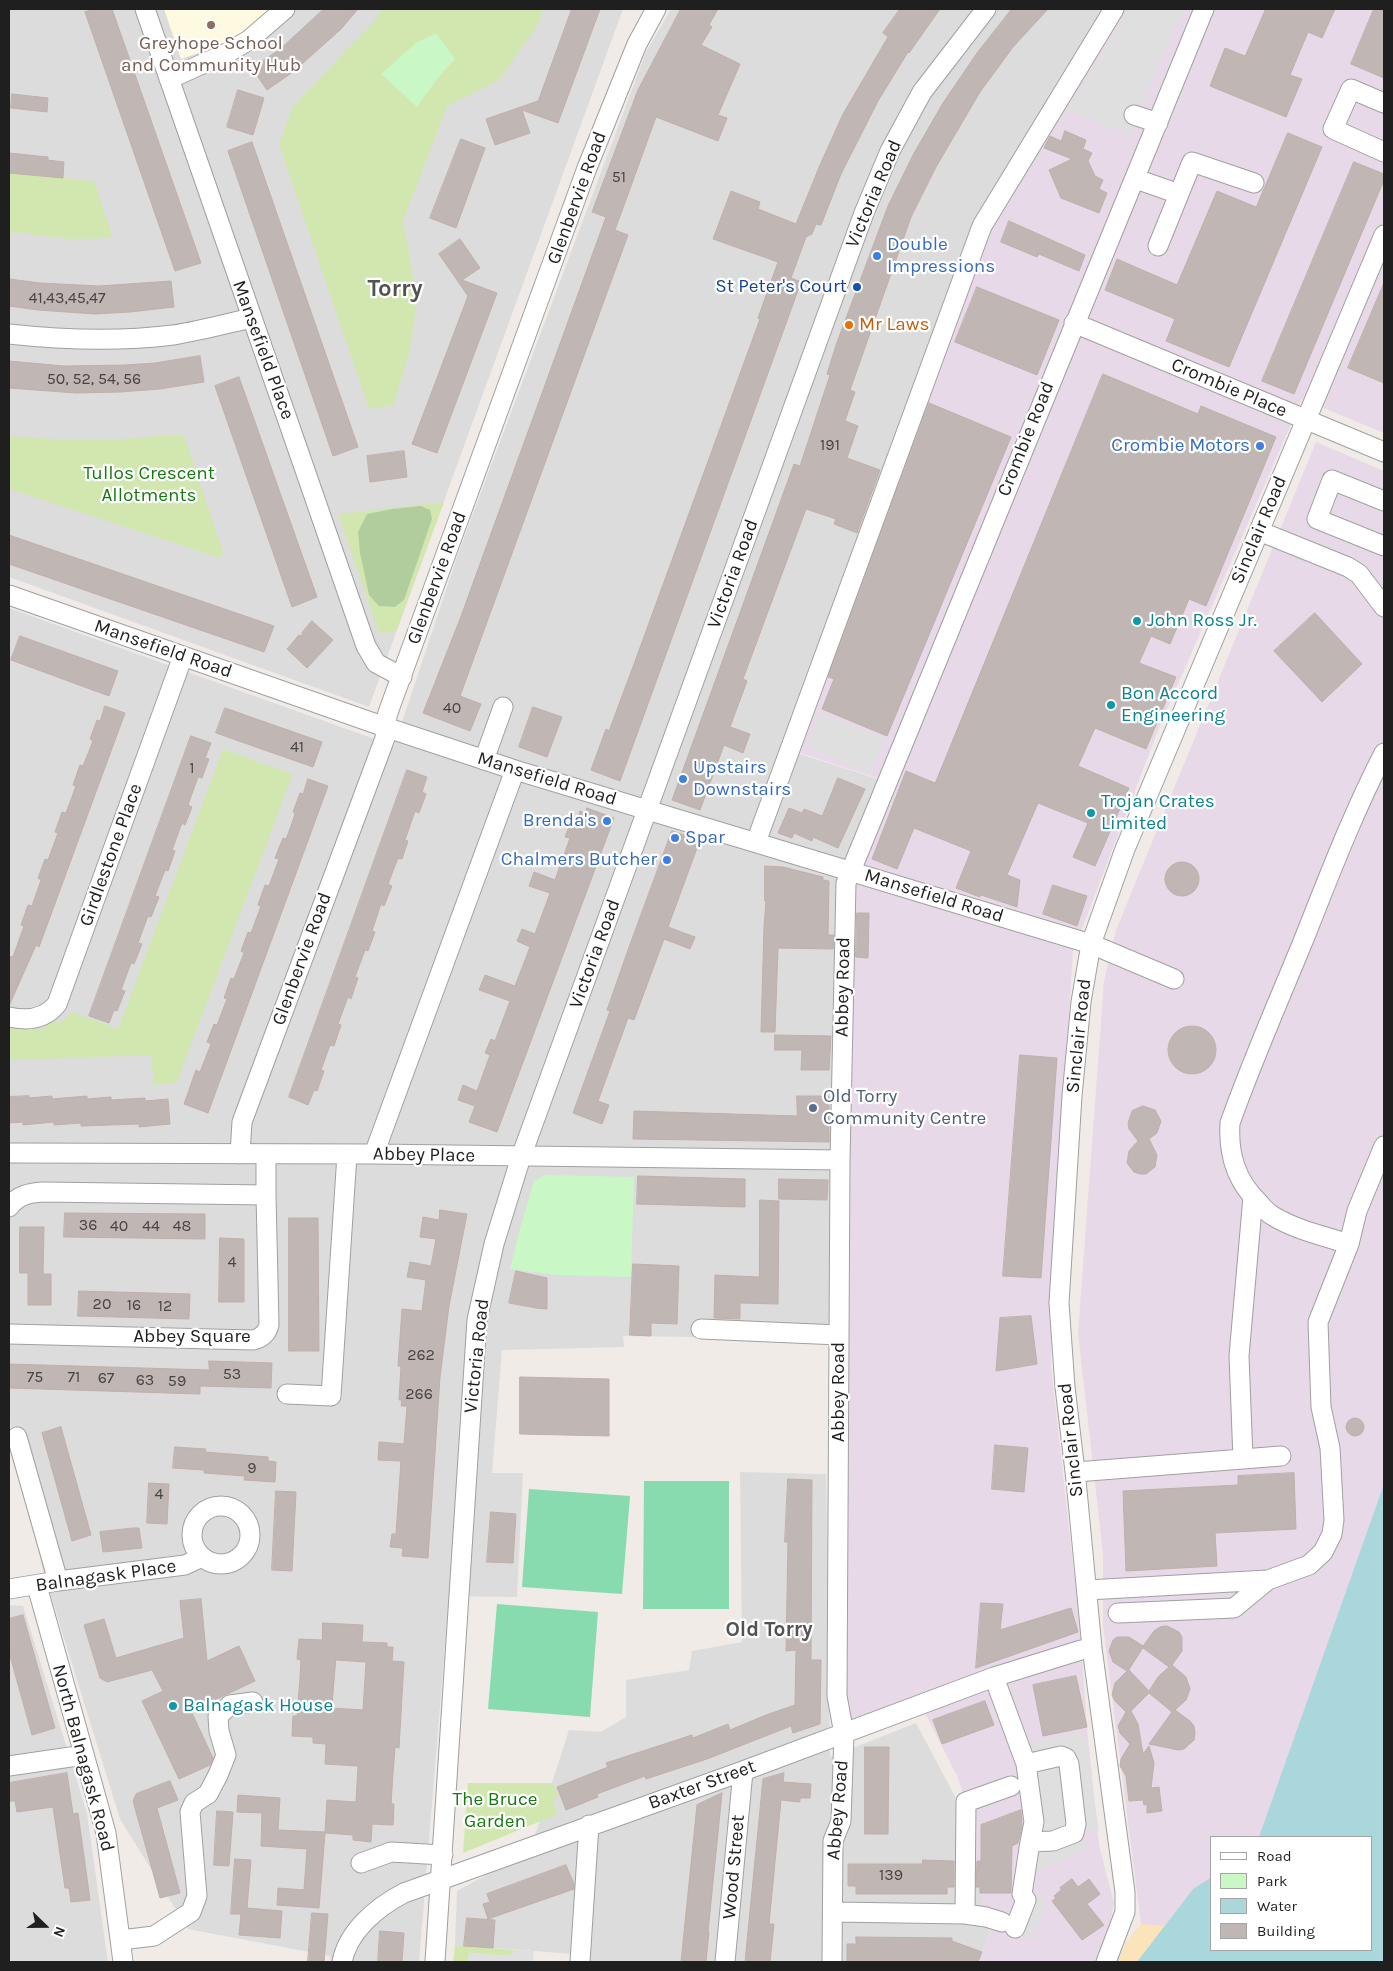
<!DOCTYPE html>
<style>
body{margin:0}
#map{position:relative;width:1393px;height:1971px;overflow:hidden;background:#f0ebe6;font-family:Karla,sans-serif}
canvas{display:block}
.frame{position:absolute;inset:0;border:10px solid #1f1f1f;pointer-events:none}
.legend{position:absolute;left:1210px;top:1836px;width:162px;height:115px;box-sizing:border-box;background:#fff;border:1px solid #a5a5a5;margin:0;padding:6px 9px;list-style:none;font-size:15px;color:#1f1f1f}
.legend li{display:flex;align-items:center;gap:10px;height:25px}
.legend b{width:25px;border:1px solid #a5a5a5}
.north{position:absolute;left:20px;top:1901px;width:50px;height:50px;-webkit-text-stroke:4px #fff;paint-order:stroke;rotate:112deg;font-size:14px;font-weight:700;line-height:20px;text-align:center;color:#1f1f1f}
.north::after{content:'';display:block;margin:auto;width:18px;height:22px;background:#1f1f1f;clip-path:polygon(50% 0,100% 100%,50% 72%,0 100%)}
</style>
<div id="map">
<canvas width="1393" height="1971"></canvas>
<div class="frame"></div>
<ul class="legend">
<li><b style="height:6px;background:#fff"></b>Road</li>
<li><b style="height:14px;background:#c9f7c6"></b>Park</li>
<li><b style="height:14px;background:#a9d7db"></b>Water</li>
<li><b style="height:14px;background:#c0b6b3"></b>Building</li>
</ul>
<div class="north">N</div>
</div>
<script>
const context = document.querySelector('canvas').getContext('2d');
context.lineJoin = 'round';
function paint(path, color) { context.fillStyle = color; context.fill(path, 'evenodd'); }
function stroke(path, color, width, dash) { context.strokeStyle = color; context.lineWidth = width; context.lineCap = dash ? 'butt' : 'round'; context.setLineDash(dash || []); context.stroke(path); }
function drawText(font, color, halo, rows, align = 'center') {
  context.font = font + ' Karla,sans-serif'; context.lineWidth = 4.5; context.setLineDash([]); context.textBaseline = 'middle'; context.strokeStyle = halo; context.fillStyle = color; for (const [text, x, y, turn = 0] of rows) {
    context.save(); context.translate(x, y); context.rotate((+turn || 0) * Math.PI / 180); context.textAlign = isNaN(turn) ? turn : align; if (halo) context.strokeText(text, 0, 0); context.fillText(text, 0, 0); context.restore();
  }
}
paint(new Path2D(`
 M9,9H623L369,707L9,577Z
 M671,9H1114L794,752L884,781L830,1339L623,1336L624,1347L502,1350L492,1473H523L517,1597L449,1596L419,1962H331L330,1956L188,1929L120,1819L43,1570L9,1417V608L394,746L458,554L646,52Z
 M740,1472L826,1474L830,1757L916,1723L959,1804L973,1853L989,1932L979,1962H586V1955L455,1945L457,1891L530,1851L569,1730L601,1732L626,1717V1680L689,1670L692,1651L742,1642Z
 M9,1605L23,1606L87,1813L108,1962H9Z`), '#dddcdd');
paint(new Path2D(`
 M1121,9H1384V433L1302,399L1161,723L1073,952L1052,1271L1051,1366L1080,1628L1087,1727L1099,1845L1114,1903L1104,1951L1099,1962H979L989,1932L973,1853L966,1802L957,1776L921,1705L844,1734L850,871L886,781L797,752L975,262L1002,202Z
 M1316,442L1384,471V1962H1117L1126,1943L1141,1924L1103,1626V1554L1078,1333L1104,981L1116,930ZM1212,1837H1372V1950H1212Z`), '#e8d9e8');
paint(new Path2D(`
 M164,9H272L238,36L215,47L181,59Z`), '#fdfae1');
paint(new Path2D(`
 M382,9H543L539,23L499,80L447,106L403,221L417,298L410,350L394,405L369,409L279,145L293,106L375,20Z
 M9,173L94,181L113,238L69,239L12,232L9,244Z
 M181,434L185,438L223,552L220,558L9,489V436L56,439H120Z
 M444,502L396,632L379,633L338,514Z
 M223,749L293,774L177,1082L154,1085L151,1055L9,1060V1027L16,1029H43L54,1019L61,1023L72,1012L118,1029Z
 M468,1783H552L559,1796L552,1800L558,1814L463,1853Z
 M455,1945L515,1950L511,1955L507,1956L469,1953L468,1962H453Z`), '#d2e7af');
paint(new Path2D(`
 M421,506L430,510L432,519L404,600L395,607L379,606L369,595L360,553L358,532L367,514L392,509Z`), '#b2cd9d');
paint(new Path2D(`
 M1193,1889L1199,1902L1167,1962H1118L1126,1943L1141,1924L1164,1926Z`), '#fbe4b9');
paint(new Path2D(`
 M436,33L455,59L437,79L417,107L381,74L416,43Z
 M545,1175L634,1177L631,1277L557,1275L510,1269L521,1225L534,1181Z`), '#c9f7c6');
paint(new Path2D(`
 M644,1481H729V1609H643Z
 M529,1489L630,1496L622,1594L522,1587Z
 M497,1604L598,1612L590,1717L488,1709Z`), '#88dbaf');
paint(new Path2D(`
 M1129,9H1182L1130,136L1067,110Z
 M821,713L885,739L871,773L807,747Z
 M1084,1733L1099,1831L1082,1832L1088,1848L1037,1872L1032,1893L1048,1904L1032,1941L1009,1930L1025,1835L1022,1803L1012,1745Z
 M515,1950L534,1951L533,1962H468L469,1953L507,1956L511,1955Z`), '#dfdfdf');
paint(new Path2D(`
 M1384,1484V1962H1137L1193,1889L1212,1877V1950H1372V1837H1259Z`), '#a9d7db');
const building = new Path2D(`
 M95,9H112L201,263L175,271L85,12Z
 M324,9H358L341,29L293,72L267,90L252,68L279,50Z
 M572,9H600L558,123L522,110L530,133L495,145L486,119L538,101Z
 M681,9H718L709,25L712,27L701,45L740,64L718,115L727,118L718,141L656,117L615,230L628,235L460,696L481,704L470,731L423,713L460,619L606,217L592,212L638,90Z
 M900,9H940L909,53L908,52L878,101L841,174L821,225L816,224L812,234L806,237L791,278L801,282L620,781L591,770L606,729L609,731L634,664L760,319L758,318L778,262L713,239L731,191L760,202L758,209L796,224L820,165L843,114L888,37L883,33Z
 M1012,9H1048L1013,47L980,92L936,167L911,217L850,390L855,392L845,421L858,426L847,458L880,470L857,533L834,524L836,519L806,509L743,679L747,681L730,727L750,734L743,753L724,745L700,810L672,800L794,464L800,466L830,375L827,374L836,345L888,206L913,155L943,103L977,53Z
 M1266,9H1335L1322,38L1308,32L1290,75L1302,79L1286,117L1210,86L1225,48L1245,56Z
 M1374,9H1384V78L1351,64Z
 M238,90L264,98L253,135L227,127Z
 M12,94L48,98L47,112L11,108Z
 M1065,131L1086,140L1083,149L1092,153L1088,161L1095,176L1103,180L1099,189L1107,193L1099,213L1061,198L1049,170L1072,159L1044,148L1050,136L1061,141Z
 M1288,133L1322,147L1229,367L1166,341L1175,319L1105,290L1117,259L1177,285L1217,191L1256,207Z
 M461,139L485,148L456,228L430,218Z
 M252,142L358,447L333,456L228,151Z
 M9,153L48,157V160L64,162L63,178L9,173Z
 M1354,162L1384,174V180L1294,394L1262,381Z
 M1009,221L1085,255L1079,271L1039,254L1037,257L1001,242Z
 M460,239L480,268L462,280L497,293L437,453L412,444L468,296L439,254Z
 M9,279L40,283L99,286L171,281L174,307L130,312L95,314L38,310L9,306Z
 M1384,283V383L1348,368Z
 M977,287L1059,320L1037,375L955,342Z
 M200,356L204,382L160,389L120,392L76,393L9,388V361L64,366L125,365L155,363Z
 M1103,374L1198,414L1201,406L1276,437L1206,606L1189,599L1170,644L1151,636L1139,663L1176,677L1146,749L1095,728L1078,766L1129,788L1095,866L1073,857L1088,823L1038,803L1007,875L1020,880L1017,907L981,895L980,897L956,888L971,851L914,828L897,869L872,859L906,771L935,783Z
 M239,377L317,597L292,607L215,386Z
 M929,403L1011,437L887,736L822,709L834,679L828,677Z
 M404,451L407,477L370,482L367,456Z
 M9,535L274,626L264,652L9,564Z
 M1315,613L1362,664L1322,702L1274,651Z
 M312,621L333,640L307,668L287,649L299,635L303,636L302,633Z
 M20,636L118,671L109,696L11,660Z
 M105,706L125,713L39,947L36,945L9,1006V956L13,957L24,926L21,925L28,905L32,906L41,880L38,878L45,859L48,860L58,833L55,832L62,812L66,813L76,786L73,785L80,765L83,766L93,741L90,739L97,720L100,721Z
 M533,707L562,717L547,757L519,747Z
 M225,708L322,742L313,767L216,733Z
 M191,736L211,743L205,758L209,759L202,778L198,777L188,805L192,807L185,825L182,823L172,850L175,851L168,871L165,870L155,896L159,897L151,917L148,916L138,943L142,944L134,964L131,963L121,990L125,991L117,1011L114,1010L109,1023L89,1016Z
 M407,770L427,777L422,792L426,794L419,813L415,811L405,840L408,841L402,859L398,858L388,884L392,886L384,906L381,904L372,931L375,932L368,951L365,950L355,977L358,978L351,999L348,997L338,1024L341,1025L334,1046L330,1045L321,1070L324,1071L317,1091L314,1090L308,1105L289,1097Z
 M838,778L865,789L838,848L813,837L812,841L794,833L792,838L778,833L789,808L802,813L804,809L822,816Z
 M308,779L328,786L208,1113L184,1104L196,1070L200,1072L211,1044L207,1042L214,1024L217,1025L227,999L224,998L231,978L234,979L244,953L241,951L248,932L251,933L261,906L258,905L265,885L269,886L279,859L275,858L283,838L286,839L291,826L295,814L293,812L300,793L303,794Z
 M587,808L614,818L497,1132L469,1122L475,1106L458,1100L463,1085L477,1091L490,1055L485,1053L491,1039L495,1041L510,1001L479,990L485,975L515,986L530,947L517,941L522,929L535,934L550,893L529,886L534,872L555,880L570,838L565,837L570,824L575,826L580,811L585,813Z
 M672,831L700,840L668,927L695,937L690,949L664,939L634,1020L628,1018L598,1101L609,1105L602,1124L573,1113L610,1011L607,1010L628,950Z
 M1165 879a17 17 0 1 1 34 0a17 17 0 1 1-34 0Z
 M765,866L783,867L823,877V880L829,881L828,935H834L833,949L778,948L775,1032H761L764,927L766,901H765Z
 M1053,885L1087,896L1077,926L1043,914Z
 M857,913H869L868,958L856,957Z
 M1168 1050a24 24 0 1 1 48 0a24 24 0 1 1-48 0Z
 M775,1035L831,1036L829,1070H801L802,1050H775Z
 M1020,1055L1057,1058L1041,1278L1003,1276Z
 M29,1096V1098L52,1096V1099L87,1096V1099L111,1097V1100L145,1098V1101L168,1099L170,1124L139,1127V1124L81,1126V1123L54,1125V1122L23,1125V1122L9,1123V1097Z
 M797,1096H829V1142L633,1139L634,1111L797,1116Z
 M1143,1106L1155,1110L1161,1121L1157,1133L1149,1139L1157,1155L1155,1167L1146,1174H1140L1134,1172L1127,1163L1129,1151L1138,1141L1129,1129L1128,1123L1132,1111Z
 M638,1176L745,1179V1207L637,1204Z
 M779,1179L828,1180L827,1200L779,1199Z
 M760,1200L779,1201L778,1304L740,1303V1319L714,1318L715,1275L759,1277Z
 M440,1210L467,1214L449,1306L440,1377L428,1558L402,1556L403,1548L390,1547L392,1534H396L401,1461L378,1460L379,1442L404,1444L407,1406H401L402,1400H399L401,1366H398L402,1309L422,1311L426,1280L407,1277L410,1262L431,1266L436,1239L420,1237L423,1217L439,1220Z
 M65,1213L205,1214V1239L64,1237Z
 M289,1218H318L319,1351H289Z
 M20,1227H44L43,1274H51V1305H28V1273H20Z
 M220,1238L244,1239V1302H219Z
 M633,1264L679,1266L677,1324L651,1323V1336L630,1335Z
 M516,1271L547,1278V1309L536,1308L509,1303Z
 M79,1291L190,1294L189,1319L78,1316Z
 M1031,1316L1037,1364L996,1371L1000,1318Z
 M209,1361L272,1363L271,1388L200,1386V1394L9,1388V1364L209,1370Z
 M520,1377L609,1379V1436L520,1434Z
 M1346 1427a9 9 0 1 1 18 0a9 9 0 1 1-18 0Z
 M61,1427L91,1535L72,1541L42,1433Z
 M995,1445L1028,1448L1024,1492L992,1489Z
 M175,1447L206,1449L205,1452L268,1457V1461L276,1462L275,1482L244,1480L245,1476L204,1473V1470L173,1468Z
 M1294,1473L1296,1529L1215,1533L1217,1566L1126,1571L1123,1491L1238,1485V1476Z
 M788,1479L812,1480L811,1660H821L820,1724L793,1733L791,1726L707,1759L646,1779L645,1776L597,1794L598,1797L566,1810L557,1787L608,1767L606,1763L692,1735L693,1738L728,1724L730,1730L766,1715L795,1705L796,1650L786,1651L788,1542H785Z
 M149,1483L169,1484L167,1524L147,1523Z
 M276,1491L296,1492L292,1571L272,1570Z
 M491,1512L516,1514L513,1563L487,1562Z
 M133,1528H139L142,1548L103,1552L100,1532Z
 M201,1599L207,1661L239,1646L255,1681L191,1711L213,1758L210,1765L179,1779L142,1701L163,1691L152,1670L107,1682L100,1678L84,1625L104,1619L116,1658L184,1638L180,1601Z
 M981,1603L1003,1604L1000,1630L1071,1608L1078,1632L976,1668Z
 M23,1615L55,1728L32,1735L9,1652V1619Z
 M323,1623L363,1625L362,1642L387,1643V1647H393L392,1661L404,1662L399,1748L395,1747L393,1773L391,1804H394L393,1825L372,1824L371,1842L353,1840V1835L325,1833L319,1908L277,1905L278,1888L304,1890L307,1849L261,1846L262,1813L237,1812L238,1795L280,1798L278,1830L325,1832L327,1800L356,1802L358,1766L325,1764L326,1744L313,1743V1737L292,1736L293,1716H297L300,1678L301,1660L297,1659L299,1639L322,1640ZM336,1660L366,1662L363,1710L332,1708Z
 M1167,1626L1179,1632L1182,1637V1651L1172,1665L1186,1677L1190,1689L1186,1700L1175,1710L1190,1721L1194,1726L1195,1733L1194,1740L1184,1749L1178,1750L1149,1744L1172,1712L1149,1693L1131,1711L1138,1724L1143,1754L1149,1746L1154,1763L1151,1788L1159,1787L1162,1811L1147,1813V1804L1144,1805L1143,1800L1129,1801L1126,1776L1120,1766L1121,1759L1130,1744L1120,1733L1118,1726L1126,1712L1115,1701L1112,1695L1115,1683L1127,1671L1113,1662L1109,1651L1113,1640L1117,1637H1129L1143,1646L1154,1631L1160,1627ZM1143,1648L1169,1667L1158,1677L1149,1691L1129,1670Z
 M1076,1676L1087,1727L1043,1736L1033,1685Z
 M985,1701L994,1725L942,1744L933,1720Z
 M865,1747H889L888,1834H865Z
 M67,1773L73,1814L78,1813L90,1900L71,1902L69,1888H65L53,1807L17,1812L15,1801H9V1783Z
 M784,1773L783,1782L811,1784L810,1798H800V1802L781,1800L769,1924H774L770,1962H745L763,1779Z
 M170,1781L178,1800L157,1808L180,1893L160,1898L133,1801L136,1794Z
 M722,1793L708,1932H709L706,1962H681L697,1805Z
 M1021,1810L1022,1826L1018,1843L1012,1846L1011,1893H980V1887H976L977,1861H981V1825Z
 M217,1811L233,1812L229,1866L214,1865Z
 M235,1859L251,1860L247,1908L282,1911L280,1938L239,1935L241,1914H231Z
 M923,1860L954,1861V1887H947V1894H856V1886H848V1864H922Z
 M566,1865L574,1884V1889L488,1919L483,1904L490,1902L487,1894Z
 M1072,1879L1078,1887L1089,1879L1100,1894L1087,1904L1104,1925L1082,1940L1052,1901L1056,1898L1054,1896L1062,1889L1060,1888Z
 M312,1913L328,1914L324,1962H308Z
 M467,1918L495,1920L493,1948L464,1946Z
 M380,1931L404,1933L402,1962H378Z
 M856,1937L952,1938V1941L982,1952L978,1962H847V1944H856Z`);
paint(building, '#c0b6b3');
stroke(building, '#c1b0a9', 1);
const minor = new Path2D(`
 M145,9L366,646L376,663L402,677
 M169,79L229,52L249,40L285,9
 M1384,103L1351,89L1333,129L1384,152
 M1134,115L1158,123
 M1136,179L1179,194L1192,162L1254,183
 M1158,246L1179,194
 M1074,323L1384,452
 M9,334C64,340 118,342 173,335C199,331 225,324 251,318
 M1384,501L1332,480L1317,519L1384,546
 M1259,531L1348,567L1359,574L1384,607
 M9,595L385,727L515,770L1091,944L1174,979
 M484,760L503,707
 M756,842L982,226L1114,9
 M9,1017C27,1021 45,1019 57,1004L183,656
 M9,1153L374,1154L840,1160
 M240,1154L242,1122L385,738L387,716L390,707L587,168L637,44L656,9
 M374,1154L515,770
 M9,1207C18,1195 29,1193 43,1192L266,1195
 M1349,1244C1324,1236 1296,1230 1273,1216C1268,1213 1263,1208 1259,1203C1236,1181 1228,1155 1230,1123C1252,1061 1279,1000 1304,939C1329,876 1353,813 1384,753
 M701,1329L839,1335
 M9,1334L253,1340C262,1338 267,1333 269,1325L266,1195V1155
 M287,1394L331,1396L347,1155
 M17,1437L58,1581
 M1243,1459L1239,1356L1253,1197
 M1076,1472L1281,1456
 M192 1535a29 29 0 1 1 58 0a29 29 0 1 1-58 0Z
 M37,1586L106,1833L123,1962
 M9,1589L58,1581L185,1565L202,1557
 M1087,1590L1268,1580
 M1118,1613L1234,1608L1268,1580L1309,1565L1323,1552L1332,1534L1334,1520L1330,1448L1321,1407L1318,1322L1349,1244L1357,1211L1384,1146
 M994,1677L1026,1764L1034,1822L1030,1842L1053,1841L1074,1833L1076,1824L1069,1764L1066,1758L1061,1756L1026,1764
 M9,1766L84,1755
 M361,1863L391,1852L443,1855
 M834,1912L965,1914L966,1802L1011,1786
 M965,1914L986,1917L1002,1922
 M1015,1928L1026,1900L1022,1894L1030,1842
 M121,1940L154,1936L191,1912L197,1896L190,1812L194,1803L208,1794L218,1775L226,1755L219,1731L218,1716L230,1705L253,1702
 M342,1962C348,1931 377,1907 404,1893L743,1771L994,1677L1081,1650L1092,1648
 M435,1962L477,1320L494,1244L521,1157L864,213L890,151L922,92L986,9
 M580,1962L589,1825
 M725,1962L743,1771
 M832,1962L833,1841L841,1821L844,1734L837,1696L840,1160L846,883L1204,9
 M1106,1962L1125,1912V1892L1092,1648L1076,1480L1065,1387L1059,1303L1072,1096L1081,1002L1091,944L1125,849L1384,235`);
stroke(minor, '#a0a0a0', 21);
stroke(minor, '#fff', 19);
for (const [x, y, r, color] of [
 [211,25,5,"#8d6e63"],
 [877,256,5,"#3f7fe0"],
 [857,287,5,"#1a4fb4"],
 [849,325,5,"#e8710a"],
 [1260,446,5,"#3f7fe0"],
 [1137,621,5,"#0f9aa8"],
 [1111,705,5,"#0f9aa8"],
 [683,779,5,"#3f7fe0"],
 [1091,813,5,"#0f9aa8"],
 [607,821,5,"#3f7fe0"],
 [675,838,5,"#3f7fe0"],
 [667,860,5,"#3f7fe0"],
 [813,1108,5,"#5c6f8a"],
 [173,1706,5,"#0f9aa8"]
]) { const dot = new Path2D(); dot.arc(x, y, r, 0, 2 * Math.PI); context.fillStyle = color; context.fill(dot); stroke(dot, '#fff', 2); }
drawText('16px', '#474544', null, [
 ["51",619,177],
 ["41,43,45,47",67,298],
 ["50, 52, 54, 56",94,379],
 ["191",830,445],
 ["40",452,708],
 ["41",297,747],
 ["1",192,768],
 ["36",88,1225],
 ["40",119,1226],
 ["44",151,1226],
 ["48",182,1226],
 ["4",232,1262],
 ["20",102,1304],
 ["16",134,1305],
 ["12",165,1306],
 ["262",421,1355],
 ["53",232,1374],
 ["75",35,1377],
 ["71",74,1377],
 ["67",106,1378],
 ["63",145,1380],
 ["59",177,1381],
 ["266",419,1394],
 ["9",252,1468],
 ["4",159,1494],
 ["139",891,1875]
]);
drawText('19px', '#785e54', '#fff', [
 ["Greyhope School",211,44],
 ["and Community Hub",211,66]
]);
drawText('19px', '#1f1f1f', '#fff', [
 ["Victoria Road",874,194,-67],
 ["Glenbervie Road",577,198,-70],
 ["Mansefield Place",263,350,70],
 ["Crombie Place",1229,388,23],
 ["Crombie Road",1026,439,-68],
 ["Sinclair Road",1259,530,-67],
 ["Victoria Road",733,574,-70],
 ["Glenbervie Road",437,578,-70],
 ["Mansefield Road",163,649,19],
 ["Mansefield Road",547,779,17],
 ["Girdlestone Place",111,855,-70],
 ["Mansefield Road",934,896,17],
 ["Victoria Road",595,954,-70],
 ["Glenbervie Road",302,959,-70],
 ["Abbey Road",843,987,-89],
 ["Sinclair Road",1079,1036,-84],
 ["Abbey Place",424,1155,1],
 ["Abbey Square",192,1337],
 ["Victoria Road",477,1356,-84],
 ["Abbey Road",839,1392,-90],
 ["Sinclair Road",1071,1440,-96],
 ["Balnagask Place",106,1576,-8],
 ["North Balnagask Road",83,1758,75],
 ["Baxter Street",702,1785,-20],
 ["Abbey Road",838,1810,-85],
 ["Wood Street",734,1867,-85]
]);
drawText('19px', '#366cbe', '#fff', [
 ["Double",887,245],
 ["Impressions",887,267],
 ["Crombie Motors",1250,446,"right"],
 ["Upstairs",693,768],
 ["Downstairs",693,790],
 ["Brenda's",597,821,"right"],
 ["Spar",685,838],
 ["Chalmers Butcher",657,860,"right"]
], 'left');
drawText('19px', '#164399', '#fff', [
 ["St Peter's Court",847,287]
], 'right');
drawText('19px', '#c56008', '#fff', [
 ["Mr Laws",859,325]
], 'left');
drawText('19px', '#177a11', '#fff', [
 ["Tullos Crescent",149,474],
 ["Allotments",149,496],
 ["The Bruce",495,1800],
 ["Garden",495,1822]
]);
drawText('19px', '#0d838f', '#fff', [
 ["John Ross Jr.",1147,621],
 ["Bon Accord",1121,694],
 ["Engineering",1121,716],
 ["Trojan Crates",1101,802],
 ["Limited",1101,824],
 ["Balnagask House",183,1706]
], 'left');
drawText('19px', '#4e5e75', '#fff', [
 ["Old Torry",823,1097],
 ["Community Centre",823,1119]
], 'left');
drawText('bold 21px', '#525252', '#fff', [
 ["Old Torry",769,1630]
]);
drawText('bold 24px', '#525252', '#fff', [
 ["Torry",395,289]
]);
</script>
